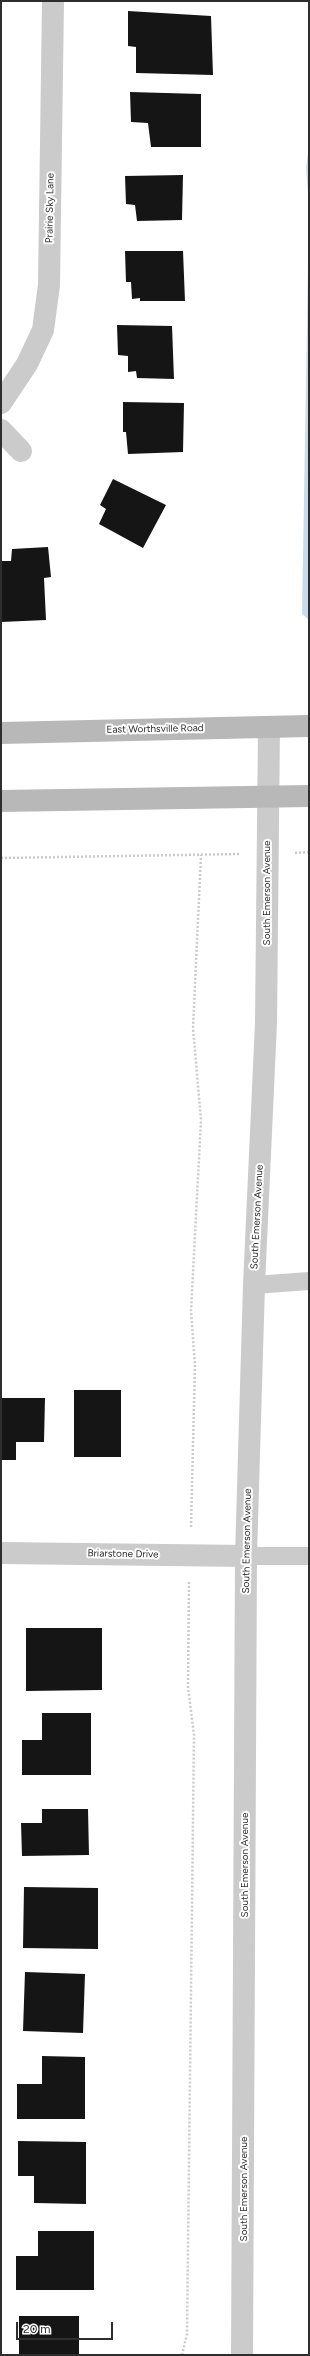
<!DOCTYPE html>
<style>
body{margin:0}
#map{position:relative;width:310px;height:2356px;overflow:hidden;background:#fff;font-family:Figtree,sans-serif}
canvas{display:block}
.frame{position:absolute;inset:0;border:2px solid #2e2e2e;pointer-events:none}
.scale{position:absolute;left:16px;top:2322px;width:97px;height:18px;box-sizing:border-box;border:2px solid #2e2e2e;border-top:0;padding-left:5px;font-size:12px;line-height:14px;white-space:nowrap;color:#2e2e2e;-webkit-text-stroke:3px #fff;paint-order:stroke}
</style>
<div id="map">
<canvas width="310" height="2356"></canvas>
<div class="frame"></div>
<div class="scale">20 m</div>
</div>
<script>
const context = document.querySelector('canvas').getContext('2d');
context.lineJoin = 'round';
function paint(path, color) { context.fillStyle = color; context.fill(path, 'evenodd'); }
function stroke(path, color, width, dash) { context.strokeStyle = color; context.lineWidth = width; context.lineCap = dash ? 'butt' : 'round'; context.setLineDash(dash || []); context.stroke(path); }
function drawText(font, color, halo, rows, align = 'center') {
  context.font = font + ' Figtree,sans-serif'; context.lineWidth = 4; context.setLineDash([]); context.textBaseline = 'middle'; context.strokeStyle = halo; context.fillStyle = color; for (const [text, x, y, turn = 0] of rows) {
    context.save(); context.translate(x, y); context.rotate((+turn || 0) * Math.PI / 180); context.textAlign = isNaN(turn) ? turn : align; if (halo) context.strokeText(text, 0, 0); context.fillText(text, 0, 0); context.restore();
  }
}
paint(new Path2D(`
 M308,153H309V620L302,614L309,206L306,167Z`), '#c8dbea');
paint(new Path2D(`
 M128,11L211,16L213,75L136,73V47L128,46Z
 M130,92L201,94V147H151L148,123L131,122Z
 M183,175L182,220L137,221L135,205L126,204L125,176Z
 M125,251H183L185,301H140V298L132,299L131,282H126Z
 M117,325L172,326L174,379L137,378L136,371L128,372V356L118,355Z
 M123,402L184,403L183,452L128,454L126,432H123Z
 M113,479L166,505L143,548L99,524L106,509L100,505Z
 M48,547L51,577L44,578L46,620L1,622V561H11L12,549Z
 M74,1390H121V1457H74Z
 M1,1398H45L44,1442H16V1460H1Z
 M26,1628H102V1690L26,1691Z
 M42,1713H91V1775H22V1740H42Z
 M42,1809H88L89,1855L22,1856L21,1823H42Z
 M24,1887L98,1888V1949L23,1948Z
 M25,1972L85,1974L83,2033L23,2031Z
 M42,2056L85,2057V2119H17V2084H42Z
 M18,2141L86,2142V2204L34,2203V2176H18Z
 M38,2231H94V2290H16V2256H38Z
 M19,2316H79V2355H19Z`), '#151515');
stroke(new Path2D(`
 M295,853L309,852
 M1,858L240,854
 M191,1527L195,1365L191,1311L201,1120L193,1028L201,855
 M182,2355L187,2334L194,1735L188,1687L189,1582`), '#cbcbcb', 2.5, [2, 2]);
stroke(new Path2D(`
 M254,1285L309,1281
 M246,1556H309`), '#cbcbcb', 18);
stroke(new Path2D(`
 M1,403L27,364L43,330L49,285L53,1
 M1,430L21,451
 M1,1553L246,1556
 M242,2355L246,1556L254,1285L266,1023L269,727`), '#cbcbcb', 22);
stroke(new Path2D(`
 M1,733L309,726
 M1,801L309,796`), '#b8b8b8', 22);
drawText('10px', '#2e2e2e', '#fff', [
 ["Prairie Sky Lane",50,208,-89],
 ["East Worthsville Road",155,729,-1],
 ["South Emerson Avenue",267,893,-90],
 ["South Emerson Avenue",257,1217,-87],
 ["South Emerson Avenue",247,1541,-89],
 ["Briarstone Drive",123,1554,1],
 ["South Emerson Avenue",245,1865,-90],
 ["South Emerson Avenue",244,2189,-90]
]);
</script>
